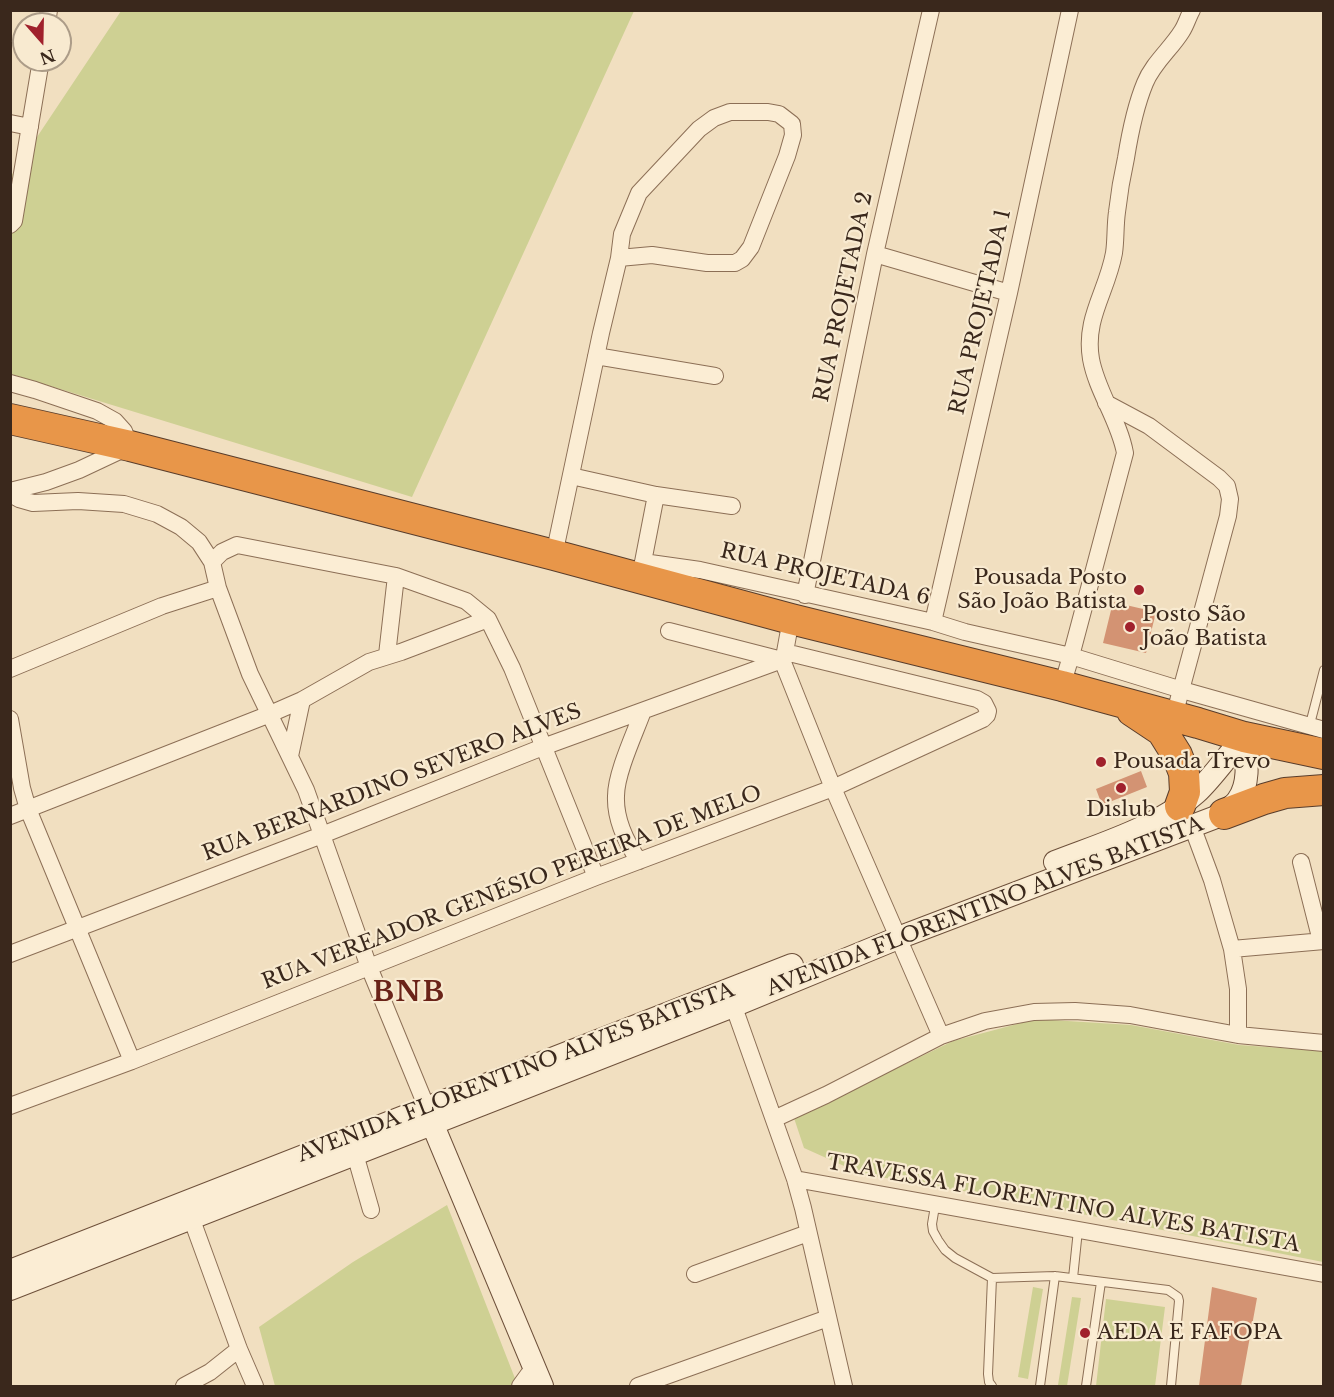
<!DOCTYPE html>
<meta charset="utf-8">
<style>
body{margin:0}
#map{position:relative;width:1334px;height:1397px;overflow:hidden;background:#f1dfc0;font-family:"Libre Baskerville",serif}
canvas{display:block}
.frame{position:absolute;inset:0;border:12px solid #3a281c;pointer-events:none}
.north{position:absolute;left:12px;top:12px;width:60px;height:60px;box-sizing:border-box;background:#f8ead0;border:2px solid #ac9c88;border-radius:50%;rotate:160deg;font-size:16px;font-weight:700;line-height:24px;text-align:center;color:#3a281c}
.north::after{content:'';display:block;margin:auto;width:21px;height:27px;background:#a0212c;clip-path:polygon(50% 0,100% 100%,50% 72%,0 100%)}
</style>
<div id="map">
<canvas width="1334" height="1397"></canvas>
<div class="frame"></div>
<div class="north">N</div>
</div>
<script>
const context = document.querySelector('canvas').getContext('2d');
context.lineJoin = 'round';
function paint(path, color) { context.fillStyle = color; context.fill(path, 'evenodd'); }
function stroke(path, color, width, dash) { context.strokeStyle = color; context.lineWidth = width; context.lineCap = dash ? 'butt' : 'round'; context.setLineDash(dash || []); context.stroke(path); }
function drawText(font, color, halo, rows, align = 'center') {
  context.font = font + ' "Libre Baskerville",serif'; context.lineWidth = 4.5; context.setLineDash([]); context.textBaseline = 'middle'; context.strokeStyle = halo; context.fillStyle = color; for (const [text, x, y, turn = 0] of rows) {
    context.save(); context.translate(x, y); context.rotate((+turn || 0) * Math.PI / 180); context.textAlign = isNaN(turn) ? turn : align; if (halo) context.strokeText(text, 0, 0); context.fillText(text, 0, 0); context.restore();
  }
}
paint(new Path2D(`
 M121,11H634L412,497L11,374V176Z
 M1036,1019L1131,1025L1239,1045L1323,1051V1262L987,1195L862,1174L804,1148L794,1118L953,1041Z
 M447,1205L518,1386H275L259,1327L353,1262Z
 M1033,1287L1043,1289L1028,1379L1018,1377Z
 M1072,1297L1081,1298L1067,1386L1058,1385Z
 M1106,1299L1165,1307L1155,1386H1096Z`), '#ced093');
paint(new Path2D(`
 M1113,602L1156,612L1146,653L1103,643Z
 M1141,771L1147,787L1102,805L1096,789Z
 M1212,1287L1257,1298L1241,1386H1199Z`), '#d39373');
const lane = new Path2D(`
 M1309,728L1324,670
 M938,1205L934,1212L932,1224L933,1231L938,1240L945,1250L955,1258L992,1278L1055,1276L1168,1290L1178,1297L1179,1301L1171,1386
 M992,1278L988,1374L989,1382L992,1386
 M1073,1278L1078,1230
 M1040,1386L1055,1276
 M1086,1386L1101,1282`);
const street = new Path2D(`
 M47,24L49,10
 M10,123L30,127
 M10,225L14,221L41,60
 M875,254L1009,293
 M596,356L715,376
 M10,383L35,390L97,411L115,421L124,431L130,446L79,470L46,482L10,491
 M1106,403L1149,426L1219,478L1227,486L1230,499L1228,516L1174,716
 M571,476L656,495L732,506
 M10,494L19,499L33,503L78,501L124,504L157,514L181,527L199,542L212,562L218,588L250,674L306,790L369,967L427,1108
 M554,555L601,333L619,258L622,234L639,193L699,129L714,118L730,112H768L779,114L792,124L793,135L787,156L751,247L742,259L735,263H707L652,255L619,258
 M212,562L222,552L237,545L396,576L466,601L488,619L512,668L596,877
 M643,562L656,495
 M638,578L643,562L700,570L933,622L965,632L1071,656L1182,690L1324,730
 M805,595L875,254L931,10
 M933,622L1009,293L1070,10
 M669,631L782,660L833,788L941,1036
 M387,655L396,576
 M10,669L162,606L218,588
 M1062,686L1071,656L1125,453C1119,420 1097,392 1091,359C1084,318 1107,292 1114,253C1116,240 1115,226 1117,212C1119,194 1122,176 1126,158C1130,133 1135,107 1145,83C1153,63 1171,49 1182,31C1186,25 1188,17 1192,10
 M10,719L22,788L28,809L132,1061
 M290,756L302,700
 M10,816L270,714L302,700L369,662L401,652L488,619
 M1192,826L1212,880L1232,949L1238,989V1035
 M639,861C626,842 615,820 616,796C616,773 635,733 643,711
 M1301,862L1321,941
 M1232,949L1324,941
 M10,954L322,835L543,747L782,660L785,652L791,619
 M730,996L795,1179L803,1208L844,1386
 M10,1106L132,1061L596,877L833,788L983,719L987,715L988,711L984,703L977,699L785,652
 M774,1119L826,1095L941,1036L985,1021L1034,1012L1075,1011L1130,1015L1238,1035L1324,1043
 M355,1154L371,1210
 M795,1179L1324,1274
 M188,1209L239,1349L255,1386
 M695,1274L808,1233
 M184,1386L210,1372L239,1349
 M520,1386L528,1375L536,1369
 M638,1386L828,1318`);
const secondary = new Path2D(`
 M1055,862C1101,844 1159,827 1196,793C1214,776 1227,756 1244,737
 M427,1110L432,1123L542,1386
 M10,1271L792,965
 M10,1289L733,1006L898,938L1224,814C1228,809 1235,805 1238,800C1251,782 1246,757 1244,737`);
const highway = new Path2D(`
 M10,419L130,446L554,555L791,619L1062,686L1198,723L1244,737L1324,754
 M1132,711L1162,731L1177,755L1184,773L1185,792L1180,806
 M1224,814L1264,799L1285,793L1324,790`);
stroke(lane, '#8c6f56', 10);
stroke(street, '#8c6f56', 18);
stroke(secondary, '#6e503a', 24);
stroke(highway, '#593d2b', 32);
stroke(lane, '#fbedd4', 8);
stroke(street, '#fbedd4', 16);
stroke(secondary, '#fbedd4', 22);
stroke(highway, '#e89649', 30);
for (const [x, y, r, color] of [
 [1139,590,6,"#a0212c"],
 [1130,627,6,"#a0212c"],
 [1101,762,6,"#a0212c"],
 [1121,788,6,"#a0212c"],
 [1085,1333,6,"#a0212c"]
]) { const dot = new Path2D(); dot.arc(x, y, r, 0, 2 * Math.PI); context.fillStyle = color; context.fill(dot); stroke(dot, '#f8ead0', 2); }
drawText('21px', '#3a281c', '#f8ead0', [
 ["RUA PROJETADA 2",844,297,-78],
 ["RUA PROJETADA 1",981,312,-77],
 ["RUA PROJETADA 6",825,575,13],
 ["RUA BERNARDINO SEVERO ALVES",392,783,-21],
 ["RUA VEREADOR GENÉSIO PEREIRA DE MELO",512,888,-21],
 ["AVENIDA FLORENTINO ALVES BATISTA",985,907,-21],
 ["AVENIDA FLORENTINO ALVES BATISTA",516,1073,-21],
 ["TRAVESSA FLORENTINO ALVES BATISTA",1063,1204,10]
]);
drawText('21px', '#3a281c', '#f8ead0', [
 ["Pousada Posto",1127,578,"right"],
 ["São João Batista",1127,602,"right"],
 ["Posto São",1142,615],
 ["João Batista",1142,639],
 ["Pousada Trevo",1113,762],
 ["Dislub",1121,810,"center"],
 ["AEDA E FAFOPA",1097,1333]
], 'left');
context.letterSpacing = '1.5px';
drawText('bold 27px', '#6a2318', '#f8ead0', [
 ["BNB",409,993]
]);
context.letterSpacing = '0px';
</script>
